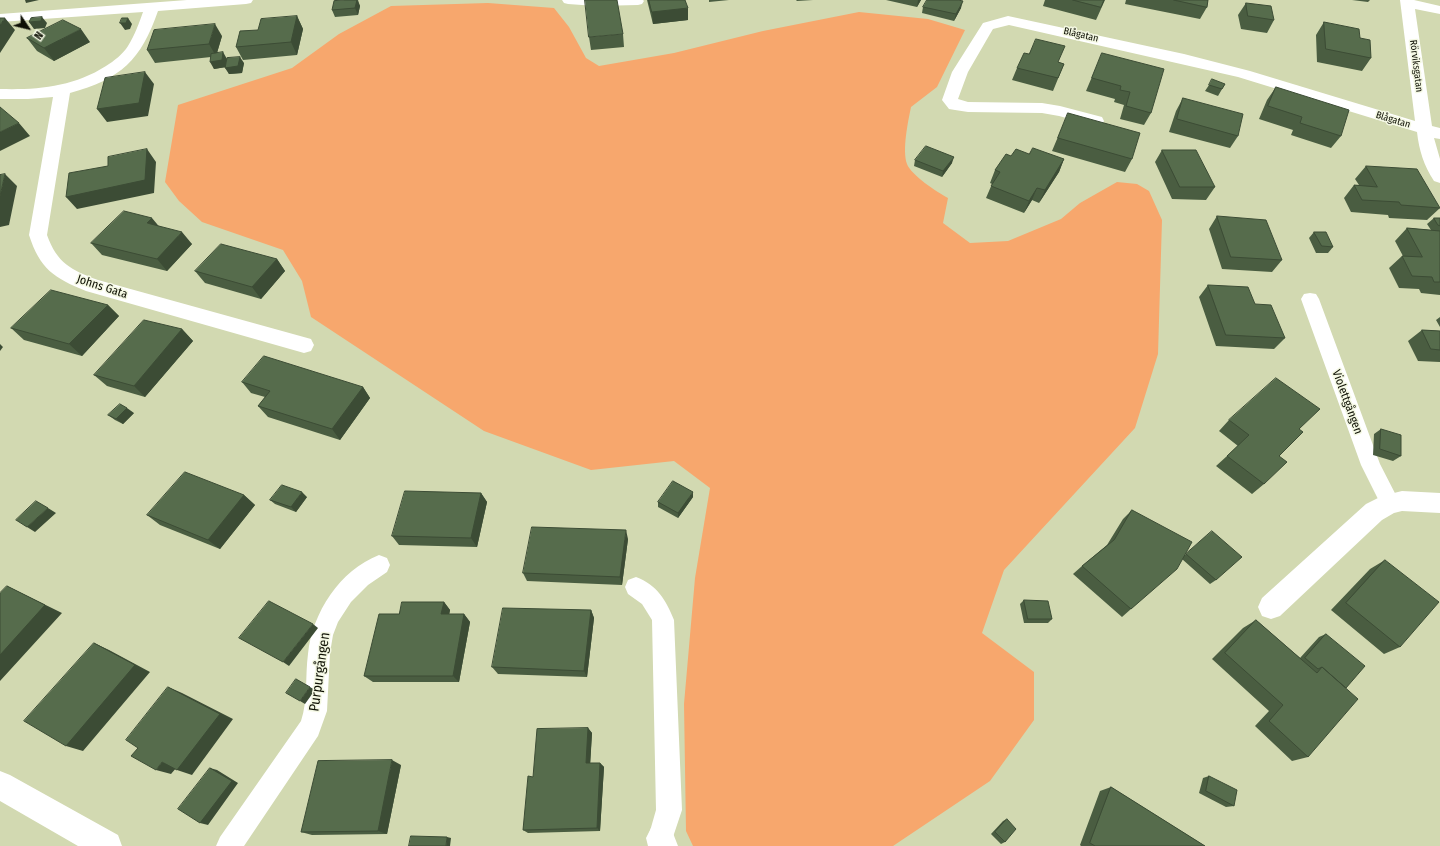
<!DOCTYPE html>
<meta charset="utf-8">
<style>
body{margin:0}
#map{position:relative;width:1440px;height:846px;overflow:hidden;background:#d2d9b1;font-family:"Fira Sans Condensed",sans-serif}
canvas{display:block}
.north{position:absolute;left:8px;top:8px;width:40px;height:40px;-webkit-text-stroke:3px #f4f8e3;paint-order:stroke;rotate:125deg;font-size:11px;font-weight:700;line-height:16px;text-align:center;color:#0d0f03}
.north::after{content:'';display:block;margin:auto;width:14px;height:18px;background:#0d0f03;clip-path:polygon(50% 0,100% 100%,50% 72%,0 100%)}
</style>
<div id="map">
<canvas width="1440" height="846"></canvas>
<div class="north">N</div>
</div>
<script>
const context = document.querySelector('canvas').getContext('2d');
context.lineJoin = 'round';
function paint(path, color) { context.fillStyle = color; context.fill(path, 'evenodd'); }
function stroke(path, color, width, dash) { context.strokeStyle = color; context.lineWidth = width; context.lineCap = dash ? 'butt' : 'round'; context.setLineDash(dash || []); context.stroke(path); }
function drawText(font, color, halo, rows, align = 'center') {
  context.font = font + ' "Fira Sans Condensed",sans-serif'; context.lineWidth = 3; context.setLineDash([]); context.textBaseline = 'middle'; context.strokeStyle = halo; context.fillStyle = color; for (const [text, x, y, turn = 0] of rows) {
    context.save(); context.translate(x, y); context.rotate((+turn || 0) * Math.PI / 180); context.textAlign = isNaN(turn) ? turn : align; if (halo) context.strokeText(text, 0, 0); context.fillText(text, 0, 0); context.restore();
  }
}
paint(new Path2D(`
 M488,3L554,8L569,27L586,58L599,66L674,53L763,31L859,12L928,19L965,30L937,87L911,107C908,122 902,150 907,164C911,175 937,192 948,198L943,223L970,243L1008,241L1061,219L1080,203L1117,182L1137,184L1149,191L1162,220L1158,354L1135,428L1004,570L982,633L1034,672V720L990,781L893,846H693L686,831L684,704L695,578L710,488L674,461L591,470L484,431L311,317L302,281L283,250L202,222L179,201L165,182L178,105L292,68L339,34L391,6Z`), '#f7a76d');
paint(new Path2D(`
 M562,0H643L644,1L642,4L638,5L596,6L568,4L564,3Z
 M1310,293L1316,294L1319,299L1380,464L1400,503L1397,509L1390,512L1383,509L1361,465L1301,299L1304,294Z
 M379,555L387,558L390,565L387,572L368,585L351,602L338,622L333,635L330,653L327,711L318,736L244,846H216L220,837L301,721C308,700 305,676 308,654C312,613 340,570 379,555Z
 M636,577C657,585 666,600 674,620L682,810L670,846H652L648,838L656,810L652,620L642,604L628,594L625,587L628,580Z`), '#fff');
paint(new Path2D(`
 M187,0H253L251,3L246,4L158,11C141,60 121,79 70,93L47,235C57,263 71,270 98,280L311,339L314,345L311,351L304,353L86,291C54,278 40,269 29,235L53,97L28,99H0V89C38,90 73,87 106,66C114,61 123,54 128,46C135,35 139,23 143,12L0,22V14Z
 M1400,0H1414L1440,6V14L1415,9L1432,126L1440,128V139L1434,138L1440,159V183L1434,181C1424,166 1419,150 1417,132L1238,77L1009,25L993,29L990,34L968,72L958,99L968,102L1042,103L1060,106L1102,117L1104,121L1102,125L1096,126L1059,116L1042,113L968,112L955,110L949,109L942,100L952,72L983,23L1008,16L1184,54L1250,71L1415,121Z
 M1402,491L1440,493V513L1402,511L1394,513L1382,520L1280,616L1271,619L1262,616L1258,607L1262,598L1366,504L1382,496Z
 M0,771L10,775L118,835L122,846H78L0,801Z
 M661,823L671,828L678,846H648L646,838L651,828Z`), '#fff');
paint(new Path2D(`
 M345,0H358L360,6L358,15L335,17L332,10Z
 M647,0H685L688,20L653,24Z
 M709,0H729L709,2Z
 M796,0H813L797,1Z
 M886,0H921L917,7Z
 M1045,0H1105L1096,20L1043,6Z
 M1126,0H1208L1207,7L1200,19L1125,4Z
 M1352,0H1370L1368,2Z
 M1246,3L1274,20L1267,33L1241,29L1238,15Z
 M923,7L961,8L954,21L922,13Z
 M297,16L303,29L297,55L243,60L236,47Z
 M1324,22L1360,38L1371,58L1362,71L1317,62L1316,35Z
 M623,34L624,47L591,50L589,37Z
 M222,36L217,53L227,59L226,64L244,63L242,73L229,74L226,67L214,69L211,57L155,63L147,50Z
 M27,38L90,42L54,61L37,51Z
 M1102,53L1151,113L1144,125L1120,119L1124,105L1114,102L1115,99L1086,91Z
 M1058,62L1064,64L1053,91L1012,80L1017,68Z
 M1225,84L1218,96L1205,91L1209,85Z
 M1276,87L1341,136L1331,148L1291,135L1293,130L1259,119L1267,100Z
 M1183,98L1238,136L1230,148L1169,132L1176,111Z
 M1068,113L1132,159L1125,172L1052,151Z
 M1162,150L1215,187L1206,200L1172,199L1155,162Z
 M1029,154L1064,159L1059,172L1039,203L1032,200L1024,213L986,198L992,184L990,183L995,170L1011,156Z
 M915,160L952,163L942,177L914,166Z
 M1366,166L1440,208L1427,220L1389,218L1388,215L1351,212L1344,198L1354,185H1359L1355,179Z
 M1217,216L1282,260L1272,272L1222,269L1209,229Z
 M1434,218H1440V295L1421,293L1419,289L1399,288L1389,268L1402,256H1403L1395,241L1407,228L1431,230L1427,224Z
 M159,226L192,244L167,271L102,255L91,243Z
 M1314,232L1333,247L1328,253H1316L1309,238Z
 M277,259L285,271L261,299L205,283L195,271Z
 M1208,285L1255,304L1285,338L1274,349L1216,346L1199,297Z
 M108,305L119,316L82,356L24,340L11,328Z
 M1440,317V327L1436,320Z
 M182,329L193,341L145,397L107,386L94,375Z
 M1422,330L1440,331V362L1418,361L1408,341Z
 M242,382L363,387L370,398L340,440L268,417L258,406L265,397L251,393Z
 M134,413L123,424L115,420L108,415Z
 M1229,420L1299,429L1279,456L1264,484L1252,494L1216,466L1238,446L1219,431Z
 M1381,429L1401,456L1393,461L1373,455L1374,434Z
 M481,493L487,502L477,547L399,545L392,536Z
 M244,495L255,505L220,549L160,525L147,515Z
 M307,497L296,512L275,504L270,500Z
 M693,497L678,518L658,507V502Z
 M1132,510L1185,555L1206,536L1216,580L1210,584L1182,559L1131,609L1122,617L1073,574L1082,566L1107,545L1123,519Z
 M628,539L622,585L527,581L523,573Z
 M1385,560L1400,647L1384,654L1331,610L1370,569Z
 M1024,600L1052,619L1048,623H1024L1020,604Z
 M444,602L450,610L449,614H464L470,622L459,682H373L364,676L399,614Z
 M591,610L594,618L587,677L498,674L492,667Z
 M1256,620L1300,658L1319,637L1326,634L1346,688L1308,757L1292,761L1255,726L1269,711L1212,659L1243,628Z
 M588,728L592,733L590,763H600L604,767L600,831L528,833L523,830L533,777Z
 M401,765L387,834L312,835L301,832Z
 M1209,776L1234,806L1226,807L1199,793L1203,778Z
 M1111,787L1205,846H1081L1080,845L1100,791Z
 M1007,819L1005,842L1001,844L991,834L1003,821Z`), '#4a5d41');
paint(new Path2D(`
 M25,0H39L26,3Z
 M357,0L360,6L358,15L355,8Z
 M918,0H921L917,7Z
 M963,1L961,8L954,21L956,14Z
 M688,8V20L653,24L652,12Z
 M297,16L303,29L297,55L291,42Z
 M42,17L47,23L45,28L34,29L29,22Z
 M5,18L15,30L0,53V25Z
 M128,18L132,24L130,29L125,30L120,23Z
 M215,24L222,36L216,56L209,44Z
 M81,29L90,42L54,61L44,48Z
 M223,52L227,59L226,67L214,69L210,62Z
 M240,57L244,63L242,73L229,74L225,68Z
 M145,72L154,84L148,116L107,122L97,109Z
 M19,123L30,136L0,151V132Z
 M147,149L156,162L154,193L77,209L66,197Z
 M954,157L952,163L942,177L943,171Z
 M1064,159L1059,172L1039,203L1045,190Z
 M5,174L17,186L9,225L0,227V196Z
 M1037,188L1032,200L1024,213L1029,201Z
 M152,218L162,230L147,223Z
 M182,232L192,244L167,271L157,259Z
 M277,259L285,271L261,299L252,287Z
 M108,305L119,316L82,356L69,344Z
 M182,329L193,341L145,397L134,386Z
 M0,344L3,347L0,351Z
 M363,387L370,398L340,440L332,429Z
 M127,408L134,413L123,424L116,419Z
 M302,492L307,497L296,512L291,507Z
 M693,492V497L678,518V513Z
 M481,493L487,502L477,547L471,538Z
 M244,495L255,505L220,549L208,540Z
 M48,508L56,513L35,532L27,527Z
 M626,530L628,539L622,585L620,577Z
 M7,586L62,613L0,681V655Z
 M444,602L450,610L448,622L441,614Z
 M591,610L594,618L587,677L584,671Z
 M464,614L470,622L459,682L453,676Z
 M313,624L318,628L289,666L283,662Z
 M94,643L109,650L150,672L83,751L66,746Z
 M168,687L182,693L233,719L192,775L177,770Z
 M310,687L315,690L305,704L300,701Z
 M588,728L592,733L590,768L586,763Z
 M392,760L401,765L387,834L378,831Z
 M162,762L177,767L171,774L156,770Z
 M600,763L604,767L600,831L597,828Z
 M210,768L217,770L238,783L208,825L200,823Z
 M447,837L451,838L450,846H446Z`), '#3c4c35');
const building = new Path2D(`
 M345,0H357L355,8L332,10L334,1Z
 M585,0H617L623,34L589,37Z
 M649,0H685L688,8L652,12Z
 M927,0H958L963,1L956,14L923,7Z
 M1073,0H1104L1101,7Z
 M1174,0H1208L1207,7Z
 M1246,3L1271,6L1274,20L1248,16Z
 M297,16L291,42L236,47L240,31L258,30L261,19Z
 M42,17L41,21L29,22L31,18Z
 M0,18H5L0,25Z
 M122,18H128L126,23H120Z
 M63,20L81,29L44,48L27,38Z
 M1324,22L1359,29L1360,38L1370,40L1371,58L1326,49Z
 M215,24L209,44L147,50L154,30Z
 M1036,39L1065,46L1058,62L1064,64L1058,78L1017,68L1024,53L1029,54Z
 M223,52L222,60L210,62L211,54Z
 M1102,53L1164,69L1151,113L1126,106L1130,92L1120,90L1121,86L1092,78Z
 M240,57L238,66L225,68L227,58Z
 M145,72L139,103L97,109L105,78Z
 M1212,79L1225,84L1222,89L1209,85Z
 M1276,87L1349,110L1341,136L1300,123L1302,117L1268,106Z
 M1183,98L1243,114L1238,136L1177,119Z
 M0,107L19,123L0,132Z
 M1068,113L1140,133L1132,159L1058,138Z
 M926,146L954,157L943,171L915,160Z
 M1033,148L1064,159L1045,190L1037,188L1029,201L991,186L1000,172L995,170L1006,154L1011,156L1016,149L1029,154Z
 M147,149L145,180L66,197L69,173L108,166V157Z
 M1162,150H1196L1215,187H1180Z
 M1366,166L1417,169L1440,208L1401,205L1399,202L1362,200L1354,185L1377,187Z
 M5,174L0,196V175Z
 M124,211L152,218L147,223L182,232L157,259L91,243Z
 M1217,216L1266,220L1282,260L1231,257Z
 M1434,218H1440V226L1438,225Z
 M1407,228L1440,231V282H1434L1432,277L1412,276L1402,256L1422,257Z
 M1314,232H1326L1333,247L1322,246Z
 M221,244L277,259L252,287L195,271Z
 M1208,285L1248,287L1255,304L1271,305L1285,338L1226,335Z
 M51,290L108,305L69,344L11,328Z
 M144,320L182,329L134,386L94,375Z
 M1422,330L1440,331V350L1431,349Z
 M264,356L363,387L332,429L258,406L270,391L242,382Z
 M1276,378L1320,409L1299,429L1303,432L1279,456L1287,462L1264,484L1227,456L1249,435L1229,420Z
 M120,404L127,408L116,419L108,415Z
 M1381,429L1401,435V456L1380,449Z
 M185,472L244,495L208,540L147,515Z
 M673,481L693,492L678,513L658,502Z
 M282,485L302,492L291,507L270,500Z
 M405,491L481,493L471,538L392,536Z
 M36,501L48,508L27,527L16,520Z
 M1132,510L1192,542L1177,569L1131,609L1082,566L1114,540Z
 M532,527L626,530L620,577L523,573Z
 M1212,531L1242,557L1216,580L1186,554Z
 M1385,560L1439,602L1400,647L1346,603Z
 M7,586L45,605L0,655V593Z
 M1024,600L1048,601L1052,619H1028Z
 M269,601L313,624L283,662L239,638Z
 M402,602H444L441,614H464L453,676H364L379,614H399Z
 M503,608L591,610L584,671L492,667Z
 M1256,620L1317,673L1322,667L1358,699L1308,757L1269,721L1283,705L1225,653Z
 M1326,634L1365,666L1346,688L1322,667L1318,669L1305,658Z
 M94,643L135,665L66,746L24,721Z
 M296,679L310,687L300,701L286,693Z
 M168,687L220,714L177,770L162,762L156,770L131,756L138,748L126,740Z
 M588,728L586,763H600L597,828L523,830L528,776L533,777L537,729Z
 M392,760L378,831L301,832L318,761Z
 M210,768L232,781L200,823L178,809Z
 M1209,776L1237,790L1234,806L1206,791Z
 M1111,787L1205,846H1095L1090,843Z
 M1007,819L1016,829L1005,842L995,832Z
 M411,836L447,837L446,846H409Z`);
paint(building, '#566c4c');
stroke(building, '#3c4c35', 1);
drawText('10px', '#0d0f03', '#f4f8e3', [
 ["Blågatan",1081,35,13],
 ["Rörviksgatan",1416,66,83],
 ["Blågatan",1393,120,17]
]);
drawText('12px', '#0d0f03', '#f4f8e3', [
 ["Johns Gata",102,287,18],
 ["Violettgången",1347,402,70]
]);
drawText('14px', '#0d0f03', '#f4f8e3', [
 ["Purpurgången",320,672,-82]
]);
</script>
